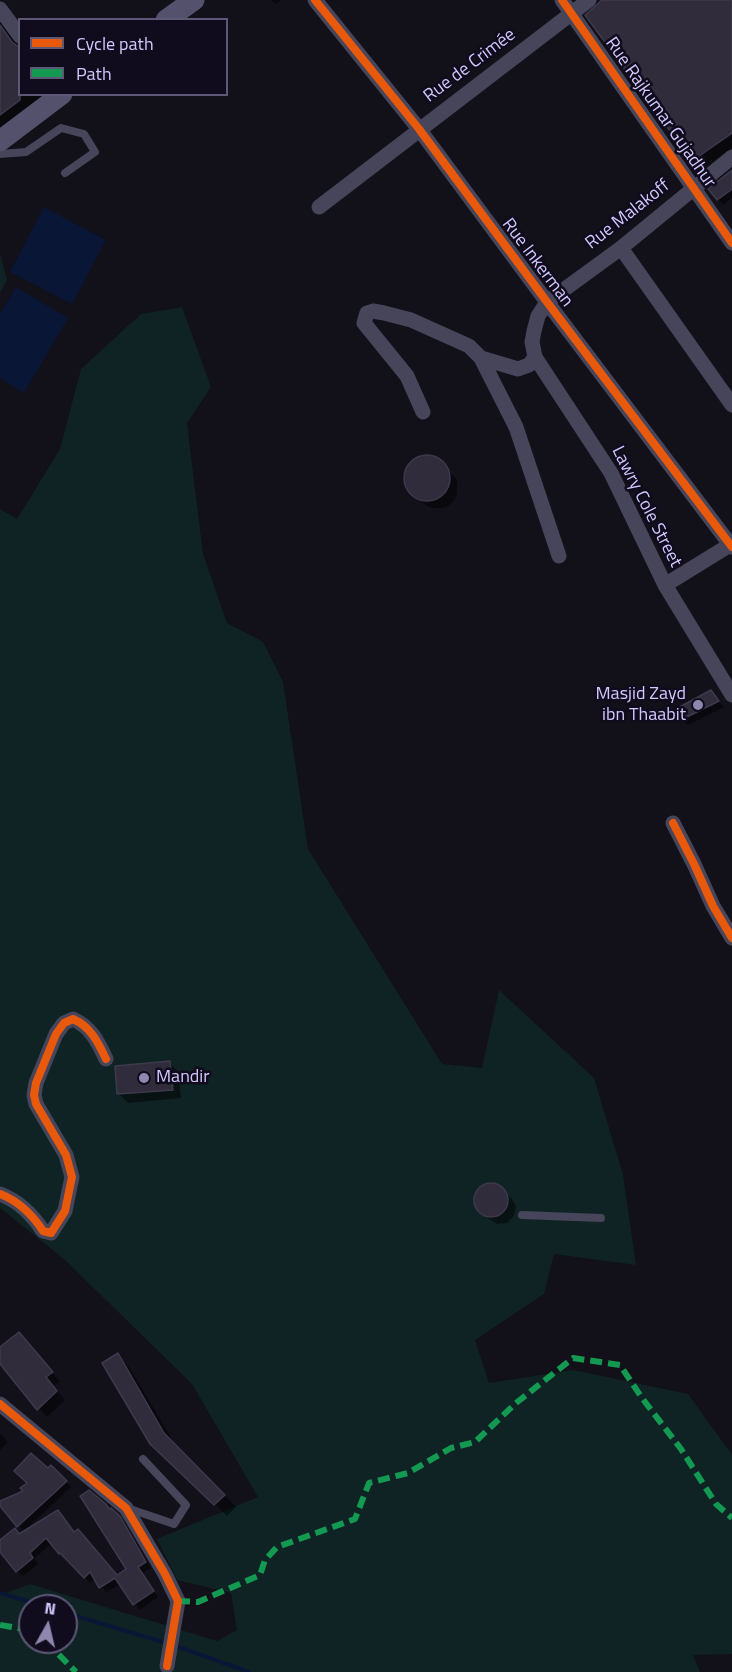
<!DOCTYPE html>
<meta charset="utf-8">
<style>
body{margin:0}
#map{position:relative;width:732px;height:1672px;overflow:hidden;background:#121019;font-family:"Titillium Web",sans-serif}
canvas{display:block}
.legend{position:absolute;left:18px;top:18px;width:210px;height:78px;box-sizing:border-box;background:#100c1d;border:2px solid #5e5877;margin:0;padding:8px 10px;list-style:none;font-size:18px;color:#d3c9fe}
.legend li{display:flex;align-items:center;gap:12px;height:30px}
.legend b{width:30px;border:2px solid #5e5877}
.north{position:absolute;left:18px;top:1594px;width:60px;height:60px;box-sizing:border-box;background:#100c1d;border:2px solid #5e5877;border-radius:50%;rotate:8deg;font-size:16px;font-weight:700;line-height:24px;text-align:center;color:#d3c9fe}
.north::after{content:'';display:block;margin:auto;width:21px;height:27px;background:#8f88ae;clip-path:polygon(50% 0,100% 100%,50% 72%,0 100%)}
</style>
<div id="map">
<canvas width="732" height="1672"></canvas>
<ul class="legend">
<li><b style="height:8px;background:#e8590c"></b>Cycle path</li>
<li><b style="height:8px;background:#139951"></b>Path</li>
</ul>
<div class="north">N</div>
</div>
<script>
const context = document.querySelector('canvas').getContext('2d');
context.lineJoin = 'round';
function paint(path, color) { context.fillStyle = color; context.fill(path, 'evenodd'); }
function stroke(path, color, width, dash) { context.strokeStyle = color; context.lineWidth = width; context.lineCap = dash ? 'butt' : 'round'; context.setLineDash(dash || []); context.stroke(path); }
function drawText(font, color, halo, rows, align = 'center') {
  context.font = font + ' "Titillium Web",sans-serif'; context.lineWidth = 5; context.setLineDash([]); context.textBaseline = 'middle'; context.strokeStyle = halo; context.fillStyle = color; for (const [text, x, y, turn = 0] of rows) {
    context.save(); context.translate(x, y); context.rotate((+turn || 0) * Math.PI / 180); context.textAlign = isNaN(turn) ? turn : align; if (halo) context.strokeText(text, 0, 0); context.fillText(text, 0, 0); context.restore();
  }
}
paint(new Path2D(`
 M0,256L1,257L7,280L0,293Z
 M182,307L211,387L187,423L203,554L227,623L263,642L283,682L308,849L442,1064L482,1068L499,990L594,1078L623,1175L636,1265L554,1254L544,1294L475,1340L489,1383L573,1370L688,1394L732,1455V1654L693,1655L700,1672H0V1595L30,1584L217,1641L237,1630L231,1593L177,1580L157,1539L258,1497L192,1384L64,1259L0,1208V509L17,519L60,449L81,369L141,314ZM30,1606H66V1642H30Z`), '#0f2325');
paint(new Path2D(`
 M44,207L106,240L72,304L10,272Z
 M16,287L68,318L24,393L0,378V313Z`), '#0a1635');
paint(new Path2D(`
 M271,0H282L275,4Z
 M605,0H732V148L702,169L694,160L587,16Z
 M0,21L20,50V94H58L0,144Z
 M732,177V198L723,205L718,199Z
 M420,457H433L439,460L457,480V494L454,501L448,506L441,508H434L427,506L411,492L407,486L406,472L409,466Z
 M711,692L724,707L688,725L682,719Z
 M170,1063L178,1072L181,1098L128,1103L119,1094Z
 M492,1184L501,1188L511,1198L516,1206L514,1216L507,1223L497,1224L488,1218L479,1209L476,1204L477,1194L483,1187Z
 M28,1343L60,1382L53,1386L65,1400L47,1417L0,1362V1349Z
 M118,1355L129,1367L176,1446L236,1507L227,1516L152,1443Z
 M0,1434L8,1442L0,1450Z
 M51,1467L71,1487L25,1530L26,1531L75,1533L118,1576L128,1569L111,1510L125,1524L151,1568L142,1573L158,1597L140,1610L121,1584L106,1592L96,1578L90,1583L66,1558L65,1559L60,1553L52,1543L34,1559L38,1564L23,1576L17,1571L0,1549V1542L24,1532L0,1502L25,1492Z`), '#0007');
stroke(new Path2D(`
 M0,1593L43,1606
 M66,1613L166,1643
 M173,1645L249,1672`), '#0a1635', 4);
const building = new Path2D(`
 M602,0H732V133L692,161L585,15Z
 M0,25L12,42L20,48V100L0,115Z
 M732,170V189L717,200L708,189Z
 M404 478a23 23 0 1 1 46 0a23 23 0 1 1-46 0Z
 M711,690L719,701L681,720L676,709Z
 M170,1061L173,1090L117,1094L115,1066Z
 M474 1200a17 17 0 1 1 34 0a17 17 0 1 1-34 0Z
 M19,1332L53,1372L46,1377L57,1391L37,1410L0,1364V1347Z
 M118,1353L164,1433L225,1495L214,1505L150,1444L102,1363Z
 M31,1453L48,1468L51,1465L67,1481L17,1527L0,1506V1501L23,1491L20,1488L27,1483L14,1471Z
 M89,1490L106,1504L109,1509L111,1508L120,1516L146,1562L138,1567L154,1591L133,1605L115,1578L99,1588L90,1572L84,1578L60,1553L59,1554L46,1538L30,1553L33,1558L16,1572L0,1552V1540L15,1528L19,1534L58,1510L74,1532L78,1529L117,1575L126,1569L80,1496Z`);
paint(building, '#302c3c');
stroke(building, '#3e3a4e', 1.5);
stroke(new Path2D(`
 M0,154L26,152L61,128L84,134L95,152L65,173
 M522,1215L601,1218
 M127,1508L174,1524L186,1505L143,1459`), '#47455a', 8);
stroke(new Path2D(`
 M315,0L419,129L547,302L732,547
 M562,0L732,243
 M0,9L20,36
 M732,157L621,248L547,302L538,316L534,331L532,342L535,357L611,473L665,585L732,695
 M319,207L589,0
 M621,248L732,405
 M481,358L518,369L529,365L535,357
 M423,412L407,376L364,323L367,313L373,311L384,313L411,320L469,346L481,358L516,427L559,556
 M665,585L730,545
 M673,823L694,864L713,906L732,938
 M0,1194C18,1201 32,1214 43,1231L51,1233L65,1211L72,1177L66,1155L36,1104L34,1095L36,1083L56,1034L64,1023L73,1019C91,1027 98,1042 106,1059
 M0,1404L126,1508L165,1574L178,1601L167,1666`), '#47455a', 15);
stroke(new Path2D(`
 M166,20L194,0
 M0,141L62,94`), '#54516d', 21);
stroke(new Path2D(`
 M178,1601L198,1602L260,1575L265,1560L277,1547L355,1519L369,1483L408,1473L451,1448L475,1442L516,1403L573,1358L620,1365L642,1398L681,1449L716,1504L732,1518
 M0,1625L30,1630
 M46,1642L76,1672`), '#139951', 6, [12, 6]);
stroke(new Path2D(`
 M315,0L419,129L547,302L732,547
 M562,0L732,243
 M673,823L694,864L713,906L732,938
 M0,1194C18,1201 32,1214 43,1231L51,1233L65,1211L72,1177L66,1155L36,1104L34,1095L36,1083L56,1034L64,1023L73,1019C91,1027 98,1042 106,1059
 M0,1404L126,1508L165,1574L178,1601L167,1666`), '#e8590c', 8);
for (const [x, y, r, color] of [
 [698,705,6,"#8f88ae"],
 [144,1078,6,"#8f88ae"]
]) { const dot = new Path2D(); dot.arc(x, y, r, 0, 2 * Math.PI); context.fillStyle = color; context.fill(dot); stroke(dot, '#100c1d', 2); }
drawText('18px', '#d3c9fe', '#100c1d', [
 ["Rue de Crimée",470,66,-37],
 ["Rue Rajkumar Gujadhur",660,113,55],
 ["Rue Malakoff",628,215,-38],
 ["Rue Inkerman",537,263,53],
 ["Lawry Cole Street",646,507,63]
]);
drawText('18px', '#d3c9fe', '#100c1d', [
 ["Masjid Zayd",686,695],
 ["ibn Thaabit",686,716],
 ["Mandir",156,1078,"left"]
], 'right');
</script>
